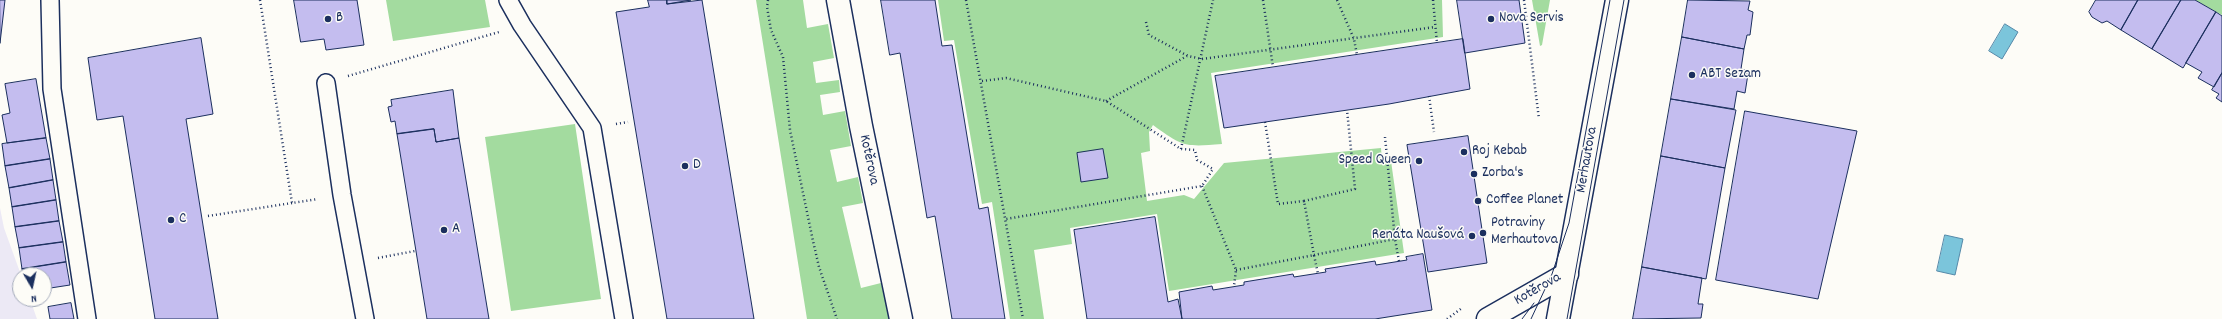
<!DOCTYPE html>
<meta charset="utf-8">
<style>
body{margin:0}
#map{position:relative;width:2222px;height:319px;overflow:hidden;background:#fdfcf7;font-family:Dekko,sans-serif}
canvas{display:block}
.north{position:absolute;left:12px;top:267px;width:40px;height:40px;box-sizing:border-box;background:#fdfcf7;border:1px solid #a3aaba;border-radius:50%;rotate:171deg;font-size:11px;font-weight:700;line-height:16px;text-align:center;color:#1b2f5e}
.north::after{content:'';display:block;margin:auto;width:14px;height:18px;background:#1b2f5e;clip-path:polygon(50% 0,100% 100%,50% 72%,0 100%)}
</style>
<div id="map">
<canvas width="2222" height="319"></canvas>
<div class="north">N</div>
</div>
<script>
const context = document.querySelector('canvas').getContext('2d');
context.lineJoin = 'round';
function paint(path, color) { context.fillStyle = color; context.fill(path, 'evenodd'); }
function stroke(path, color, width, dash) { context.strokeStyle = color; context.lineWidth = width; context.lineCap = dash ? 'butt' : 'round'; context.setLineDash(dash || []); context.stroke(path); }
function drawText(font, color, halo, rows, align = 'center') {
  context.font = font + ' Dekko,sans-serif'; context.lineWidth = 3; context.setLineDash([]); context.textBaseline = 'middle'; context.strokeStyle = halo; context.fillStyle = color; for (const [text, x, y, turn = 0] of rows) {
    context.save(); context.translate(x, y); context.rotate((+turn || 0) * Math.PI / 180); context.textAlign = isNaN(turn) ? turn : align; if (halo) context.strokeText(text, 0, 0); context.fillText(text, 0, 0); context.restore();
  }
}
paint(new Path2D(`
 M0,208L4,228L21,275L20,299H30L37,319H0Z`), '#ece9f5');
paint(new Path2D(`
 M386,0H485L490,27L393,41Z
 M756,0H803L807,28L828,24L834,58L813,62L816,83L839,80L840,92L820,95L823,115L845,111L851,146L830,150L837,182L858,177L863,203L842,207L861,288L881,283L890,319H807Z
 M938,0H1442L1443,37L1211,73L1222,144C1185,147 1183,147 1153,125L1149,132L1150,151L1141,153L1147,201L1184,195L1194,199L1224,163L1381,148L1382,162L1391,161L1404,253L1169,291L1157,214L1070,228L1072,244L1034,250L1044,319H1010L992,202L982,204L954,40L944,41Z
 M1532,0H1550L1542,45L1540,46Z
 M2195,0H2222V15Z
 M575,124L601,299L511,311L485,137Z`), '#a3db9f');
const water = new Path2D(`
 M2005,24L2018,32L2002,59L1989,51Z
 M1945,235L1963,239L1955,275L1937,271Z`);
paint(water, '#7bc5db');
stroke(water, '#5589a9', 1);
const building = new Path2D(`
 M0,0H5L0,43Z
 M294,0H357L364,45L326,50L324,39L301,42Z
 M648,0H667V4L702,0L754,319H667L616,12L649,7Z
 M667,0H691L667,4Z
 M881,0H935L942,46L952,45L979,209L988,207L1005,319H952L935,216L927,218L900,53L890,55Z
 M1457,0H1519L1525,43L1465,53Z
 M1688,0L1750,1L1748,10L1753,12L1750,35H1747L1744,49L1682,37Z
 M2096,0H2138L2121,30L2107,21L2102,23L2092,17L2089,12Z
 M2138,0H2181L2152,49L2121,30Z
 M2181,0H2195L2216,12L2183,68L2152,49Z
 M2216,12L2222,16V73L2214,87L2198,78L2202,72L2186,63Z
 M1682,37L1744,49L1741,69L1745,70V73L1748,74L1745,93L1737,91L1734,109L1671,99Z
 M201,38L213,114L186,119L218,319H155L123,116L97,120L88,58Z
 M1463,39L1470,89L1389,104L1224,128L1215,76Z
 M2222,73V102L2216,98L2219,94L2212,90Z
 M36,79L46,138L7,143L2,115L10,113L5,84Z
 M453,90L459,138L436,142L434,129L397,134L395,121L391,122L388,107L392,106L391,100Z
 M1671,99L1736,110L1725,168L1661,156Z
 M1745,111L1857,131L1818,299L1716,280Z
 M434,129L436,142L459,138L489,319H427L397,134Z
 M1468,136L1487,263L1428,272L1407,145Z
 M46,138L50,159L5,166L2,144Z
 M1103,149L1108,178L1081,182L1077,153Z
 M1661,156L1725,168L1706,279L1642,267Z
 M50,159L53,180L9,188L5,166Z
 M53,180L56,200L12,207L9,188Z
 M56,200L59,221L15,227L12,207Z
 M1155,217L1168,302L1178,299L1182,319H1087L1074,230Z
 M59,221L63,242L19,248L15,227Z
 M63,242L66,262L22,269L19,248Z
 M1423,254L1432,310L1375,319H1182L1179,292L1212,286L1213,290L1244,285V282L1293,274L1294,277L1326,272L1325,269L1375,261L1376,265L1407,260L1406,257Z
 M66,262L70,285L44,289V275H23L22,269Z
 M1642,267L1702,278L1698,304H1703L1701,318L1633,319Z
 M71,303L74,319H50L48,307Z`);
paint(building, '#c4bdef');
stroke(building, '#1b2f5e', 1);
const service = new Path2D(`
 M50,0L52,89L87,319
 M508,0L522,25L592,128L624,319
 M326,83L342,195L365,319`);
const minor = new Path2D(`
 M838,0L861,126L901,319
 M1488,319L1567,274`);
const tertiary = new Path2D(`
 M1558,319L1617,0`);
stroke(service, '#1b2f5e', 20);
stroke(minor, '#1b2f5e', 25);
stroke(tertiary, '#1b2f5e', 25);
stroke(new Path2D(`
 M260,0L292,203L318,199
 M768,0L767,7L771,30L783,57L790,130L813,241L819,267L837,319
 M966,0L1023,319
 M1263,0L1273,67
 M1337,0L1354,39L1357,55
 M1433,0L1437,43
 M1524,0L1539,119
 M1146,22L1149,35L1188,56L1202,59L1435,27
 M348,76L499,32
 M982,81L1006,78L1106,101L1181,149L1195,150L1197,160L1213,169L1202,186L1006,219
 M1429,96L1434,132
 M1106,101L1187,56
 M1265,122L1278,204L1304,201L1314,255L1395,239L1399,261
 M616,124L628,122
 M1385,137L1395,239
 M1181,149L1213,0
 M1202,186L1236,270L1234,286
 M1304,201L1355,189L1347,110
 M208,216L292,203
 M378,258L415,251
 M1236,270L1314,255L1318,274
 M1447,319L1462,308`), '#1b2f5e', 2.5, [1, 3]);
stroke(service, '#fdfcf7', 17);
stroke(minor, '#fdfcf7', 22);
stroke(tertiary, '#fdfcf7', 22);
stroke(new Path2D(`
 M1522,319L1534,303
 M1531,319L1552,274L1569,223L1610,0
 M1567,319L1624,0`), '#1b2f5e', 1);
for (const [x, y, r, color] of [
 [328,19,4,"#1b2f5e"],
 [1491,19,4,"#1b2f5e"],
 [1692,75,4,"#1b2f5e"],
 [1464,152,4,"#1b2f5e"],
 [1419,161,4,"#1b2f5e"],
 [685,166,4,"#1b2f5e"],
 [1474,174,4,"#1b2f5e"],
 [1478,201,4,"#1b2f5e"],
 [171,220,4,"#1b2f5e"],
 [444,230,4,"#1b2f5e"],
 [1483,233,4,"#1b2f5e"],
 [1472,236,4,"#1b2f5e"]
]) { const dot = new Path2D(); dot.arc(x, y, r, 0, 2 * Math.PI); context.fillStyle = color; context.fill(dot); stroke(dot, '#fdfcf7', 1.5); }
drawText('15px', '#1b2f5e', '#fdfcf7', [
 ["B",336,19],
 ["Nova Servis",1499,19],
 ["ABT Sezam",1700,75],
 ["Roj Kebab",1472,152],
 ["Speed Queen",1411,161,"right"],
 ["D",693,166],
 ["Zorba's",1482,174],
 ["Coffee Planet",1486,201],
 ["C",179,220],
 ["Potraviny",1491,224],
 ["Merhautova",1491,241],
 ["A",452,230],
 ["Renáta Naušová",1464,236,"right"]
], 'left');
drawText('15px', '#1b2f5e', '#fdfcf7', [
 ["Kotěrova",868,160,78],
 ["Merhautova",1588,160,-80],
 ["Kotěrova",1538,290,-30]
]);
</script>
